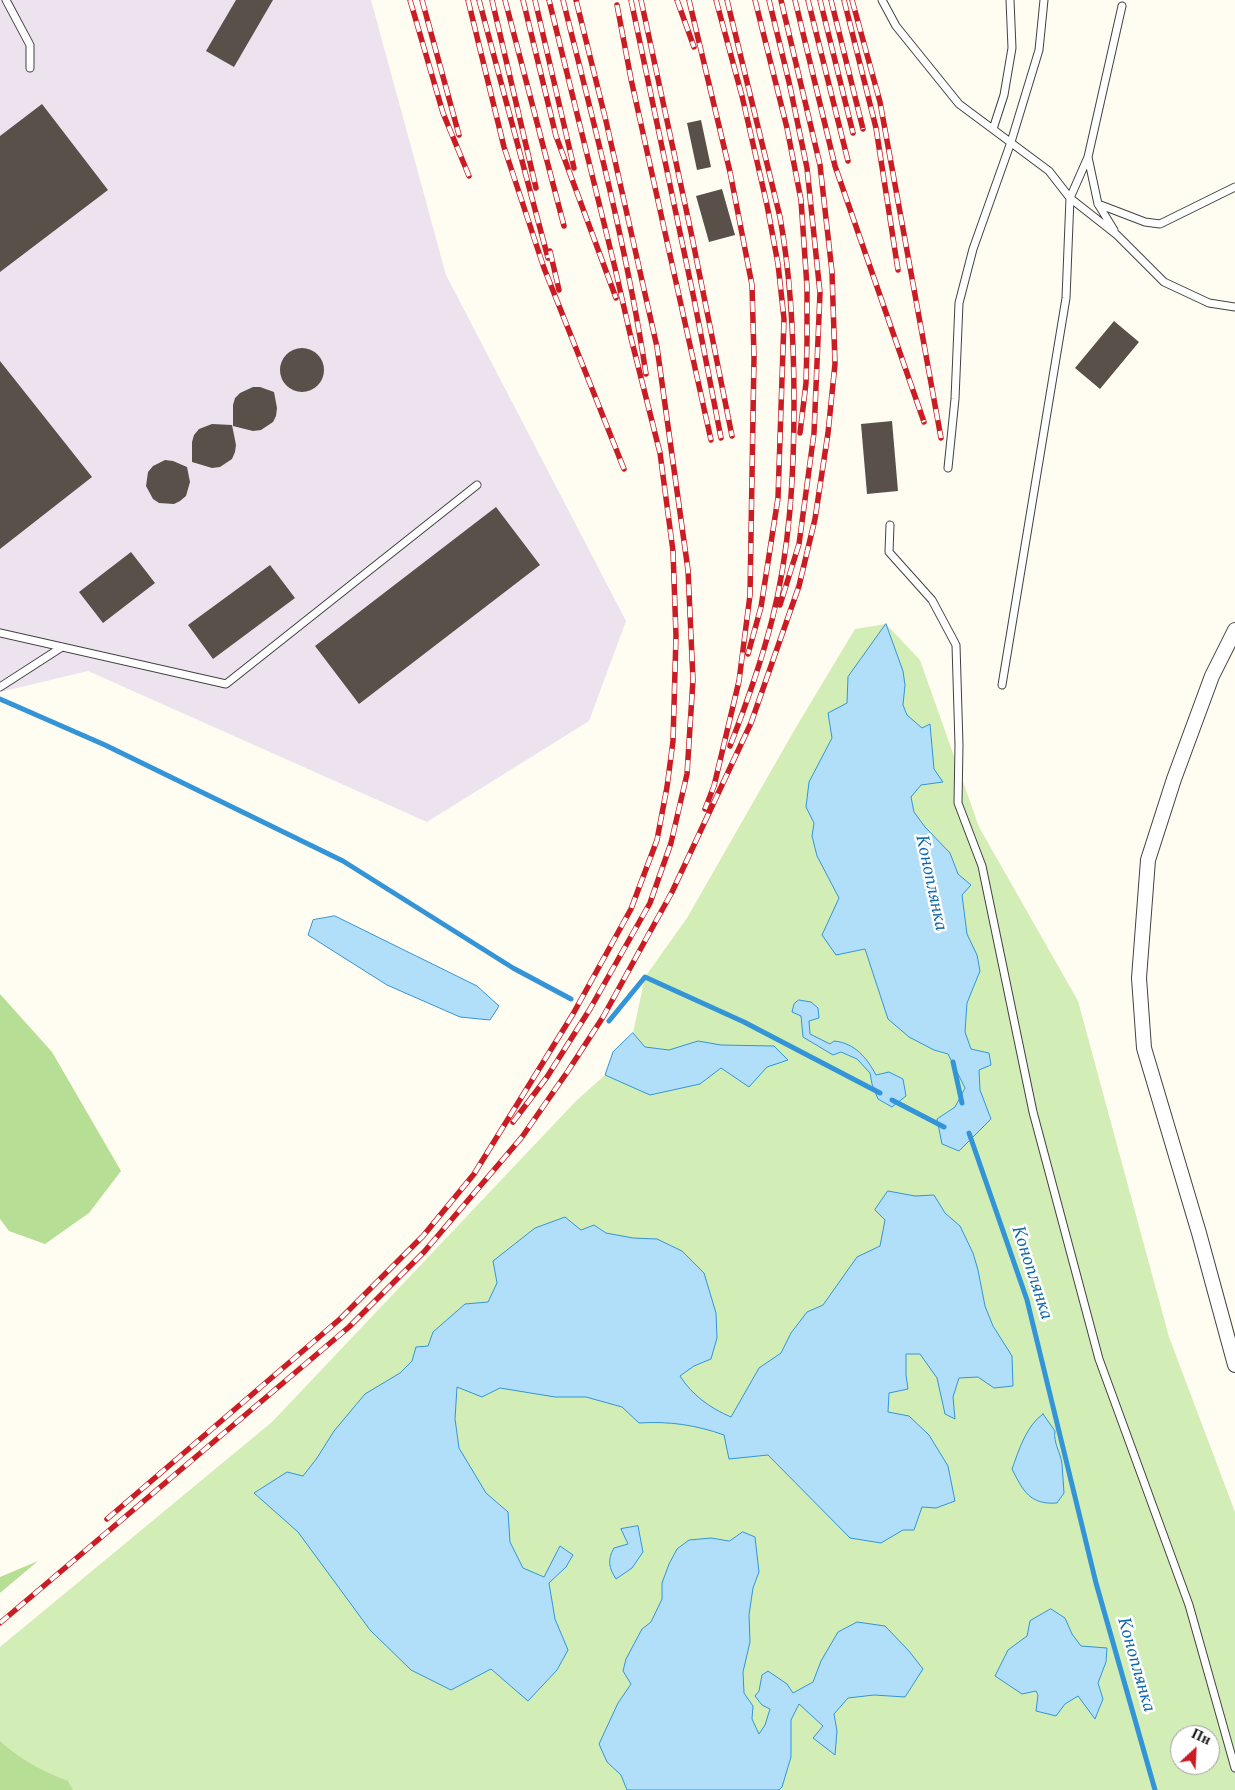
<!DOCTYPE html>
<meta charset="utf-8">
<style>
body{margin:0}
#map{position:relative;width:1235px;height:1790px;overflow:hidden;background:#fffcf1;font-family:Spectral,serif}
canvas{display:block}
.north{position:absolute;left:1170px;top:1725px;width:50px;height:50px;box-sizing:border-box;background:#fff;border:1px solid #9f9f9f;border-radius:50%;rotate:25deg;font-size:14px;font-weight:700;line-height:20px;text-align:center;color:#0f0f0f}
.north::after{content:'';display:block;margin:auto;width:18px;height:22px;background:#ca1c24;clip-path:polygon(50% 0,100% 100%,50% 72%,0 100%)}
</style>
<div id="map">
<canvas width="1235" height="1790"></canvas>
<div class="north">Пн</div>
</div>
<script>
const context = document.querySelector('canvas').getContext('2d');
context.lineJoin = 'round';
function paint(path, color) { context.fillStyle = color; context.fill(path, 'evenodd'); }
function stroke(path, color, width, dash) { context.strokeStyle = color; context.lineWidth = width; context.lineCap = dash ? 'butt' : 'round'; context.setLineDash(dash || []); context.stroke(path); }
function drawText(font, color, halo, rows, align = 'center') {
  context.font = font + ' Spectral,serif'; context.lineWidth = 5; context.setLineDash([]); context.textBaseline = 'middle'; context.strokeStyle = halo; context.fillStyle = color; for (const [text, x, y, turn = 0] of rows) {
    context.save(); context.translate(x, y); context.rotate((+turn || 0) * Math.PI / 180); context.textAlign = isNaN(turn) ? turn : align; if (halo) context.strokeText(text, 0, 0); context.fillText(text, 0, 0); context.restore();
  }
}
paint(new Path2D(`
 M0,0H371L446,275L626,621L589,721L427,822L88,671L0,692Z`), '#ede3ee');
paint(new Path2D(`
 M886,624L920,660L979,827L1078,1001L1169,1337L1235,1512V1790H0V1647L272,1422L576,1101L605,1075L613,1052L633,1033L645,977L687,918L795,729L855,629ZM1180,1735H1210V1765H1180Z`), '#d3edb7');
paint(new Path2D(`
 M0,994L52,1052L121,1171L89,1213L45,1244L9,1231L0,1219Z
 M38,1561L0,1593V1577Z
 M0,1741C19,1759 44,1772 68,1781L73,1790H0Z`), '#b6df95');
const water = new Path2D(`
 M886,624L903,671L905,685L903,705L907,715L922,728L930,724L934,769L943,782L921,785L911,797L914,812L925,827L950,853L958,874L971,885L962,895L967,934L977,955L980,971L967,1003L965,1032L971,1049L989,1053L991,1065L979,1070L980,1090L991,1119L959,1151L942,1144L937,1119L955,1107L965,1088L948,1054L934,1050L909,1037L888,1019L865,949L836,955L822,935L839,898L817,856L812,836L814,823L806,807L809,782L832,738L828,713L847,703L848,677Z
 M335,916L477,986L499,1006L490,1020L460,1017L387,985L308,935L313,920Z
 M799,1000L811,1002L818,1008L819,1018L809,1021L810,1034L830,1044L834,1041C855,1043 867,1058 876,1075L889,1072L903,1079L906,1096L892,1107L878,1099L872,1084L870,1073L857,1059L841,1052L833,1055L803,1037L801,1016L792,1012L794,1004Z
 M633,1033L645,1047L669,1050L698,1041L721,1045L774,1046L788,1060L767,1067L749,1087L721,1068L700,1084L650,1095L605,1075L613,1052Z
 M888,1191L915,1196L934,1195L945,1213L960,1226L973,1253L978,1270L985,1306L993,1326L1012,1356L1013,1386L994,1388L978,1377L959,1378L953,1397L955,1419L945,1414L937,1378L920,1354H906V1375L908,1389L889,1393L888,1412L909,1416L929,1435L948,1466L955,1501L936,1508L922,1507L914,1530H903L881,1543L850,1538L768,1455L729,1459L724,1435C696,1425 669,1421 639,1423L622,1407L586,1397H555L500,1388L482,1397L457,1387L455,1419L459,1448L486,1493L508,1512L510,1542L523,1568L544,1577L560,1546L573,1555L566,1567L549,1583L555,1619L568,1650L557,1670L528,1701L491,1669L451,1690L411,1670L370,1630L298,1532L254,1493L287,1472L303,1476L317,1458L334,1431L365,1394L400,1373L412,1361L416,1347L428,1346L433,1332L465,1304L488,1302L497,1283L493,1261L535,1228L565,1217L581,1230L594,1225L606,1233L633,1238L657,1239L682,1251L704,1273L716,1313L717,1338L711,1359L694,1366L680,1376C692,1395 710,1408 731,1417L759,1368L781,1353L791,1333L807,1312L823,1305L857,1257L880,1246L885,1220L875,1210Z
 M1043,1414L1055,1431C1053,1443 1061,1453 1062,1464C1063,1474 1063,1483 1064,1493L1057,1503C1030,1505 1023,1491 1012,1469C1019,1450 1026,1426 1043,1414Z
 M638,1526L643,1552L632,1568L616,1579C609,1568 607,1560 614,1548L628,1544L621,1529Z
 M743,1532L755,1537L759,1572L753,1588L749,1615L750,1642L743,1672L744,1693L753,1706L752,1719L759,1734L765,1725L770,1709L762,1705L755,1696L759,1691L762,1675L768,1671L787,1684L793,1693L813,1682L821,1661L838,1632L857,1622L885,1626L909,1651L923,1669L905,1697L874,1695L848,1698L834,1714L837,1731L835,1755L813,1738L823,1726L799,1704L791,1720V1757L782,1787L779,1790H627L621,1775L607,1762L599,1744L618,1703L631,1684L623,1671L626,1659L642,1629L651,1622L662,1599V1583L669,1564L677,1549L689,1540L711,1538L729,1541Z
 M1051,1609L1065,1618L1072,1634L1081,1646L1107,1648L1106,1662L1098,1683L1103,1699L1095,1719L1078,1696L1065,1704L1056,1716L1036,1711L1038,1695L1036,1691L1022,1694L995,1676L1008,1650L1027,1636L1030,1621Z`);
paint(water, '#b1dffa');
stroke(water, '#3395d7', 1);
stroke(new Path2D(`
 M0,699L105,745L343,861L513,968L571,999
 M609,1021L645,977L744,1022L880,1093
 M953,1062L962,1103
 M892,1100L944,1127
 M969,1133L1027,1300L1096,1583L1155,1790`), '#3395d7', 5);
paint(new Path2D(`
 M236,0H273L234,67L206,51Z
 M42,104L108,190L0,272V136Z
 M701,120L711,167L697,170L687,123Z
 M722,189L735,235L709,242L696,196Z
 M1114,321L1139,342L1100,389L1075,368Z
 M280 370a22 22 0 1 1 44 0a22 22 0 1 1-44 0Z
 M0,361L92,477L0,549Z
 M253,387H260L274,392L277,408L276,416L273,422L261,430L253,431L233,426V405L235,398L240,393Z
 M892,421L898,491L867,494L861,424Z
 M212,424L232,425L236,445L235,452L232,459L220,467L212,468L192,462V442L194,435L199,429Z
 M165,460L173,461L187,467L190,482L186,496L180,501L174,504L159,503L153,499L146,486L148,472L153,466Z
 M496,507L540,565L359,704L315,646Z
 M131,552L155,583L103,623L79,592Z
 M270,565L295,598L213,659L188,625Z`), '#59504a');
const service = new Path2D(`
 M6,0L30,45V68
 M882,0L896,26L959,104L1049,171L1070,198L1117,235L1164,282L1209,303L1235,307
 M993,129L1004,95L1012,48L1010,0
 M1098,204L1145,222L1160,224L1235,187
 M1114,230L1098,204L1088,157L1122,6
 M948,468L955,399L959,303L973,249L1011,142L1039,50L1044,0
 M890,525L889,552L932,600L956,645L959,745L958,803L982,866L1033,1112L1099,1359L1189,1605L1235,1768
 M0,633L226,684L477,485
 M1002,685L1066,298L1070,198L1088,157
 M0,687L62,647`);
const minor = new Path2D(`
 M1235,630L1212,676L1174,779L1148,860L1139,978L1144,1048L1199,1233L1235,1365`);
stroke(service, '#424242', 9);
stroke(minor, '#424242', 16);
stroke(service, '#fff', 7);
stroke(minor, '#fff', 14);
const rail = new Path2D(`
 M410,0L443,113L469,176
 M422,0L459,135
 M468,0L504,147L544,268L624,469
 M479,0L548,258
 M492,0L536,188
 M505,0L564,226
 M523,0L556,136L616,298
 M535,0L574,168
 M563,0C594,124 627,248 646,374
 M631,0L694,299L721,438
 M641,0L691,232L732,436
 M677,0L694,47
 M689,0L730,172L752,285L754,357L750,595L739,681L714,786L705,809
 M716,0L742,96L767,205L778,264L784,319L778,498L761,607L748,654
 M727,0L780,217C791,278 794,340 794,402C794,475 790,549 772,620C761,663 746,705 730,746
 M755,0L787,128L801,200L807,287V341L806,383L800,433
 M769,0L789,82L807,168L820,293L814,433L799,544L780,605
 M795,0L835,166L924,422
 M808,0L848,161
 M820,0L853,133
 M831,0L863,129
 M844,0L876,128L898,270
 M852,0L880,102L941,438
 M617,5L631,79L711,440
 M550,251L559,290
 M513,1122L547,1077L590,1009L650,903L671,843L687,774L693,680L688,570L657,347L606,121L576,0
 M107,1519L340,1319L423,1236L474,1174L573,1014L631,909L657,840L667,787L673,741L676,636L673,551L660,453L631,338L615,268L549,0
 M0,1623L349,1327L424,1252L522,1137L568,1071L603,1017L672,892L751,723L799,586L815,519L828,433L835,364L832,272L820,165L781,0`);
stroke(rail, '#ca1c24', 5.5);
stroke(rail, '#fff', 4, [11]);
drawText('italic 19px', '#0e66ab', '#fff', [
 ["Коноплянка",930,883,78],
 ["Коноплянка",1031,1273,72],
 ["Коноплянка",1135,1665,74]
]);
</script>
